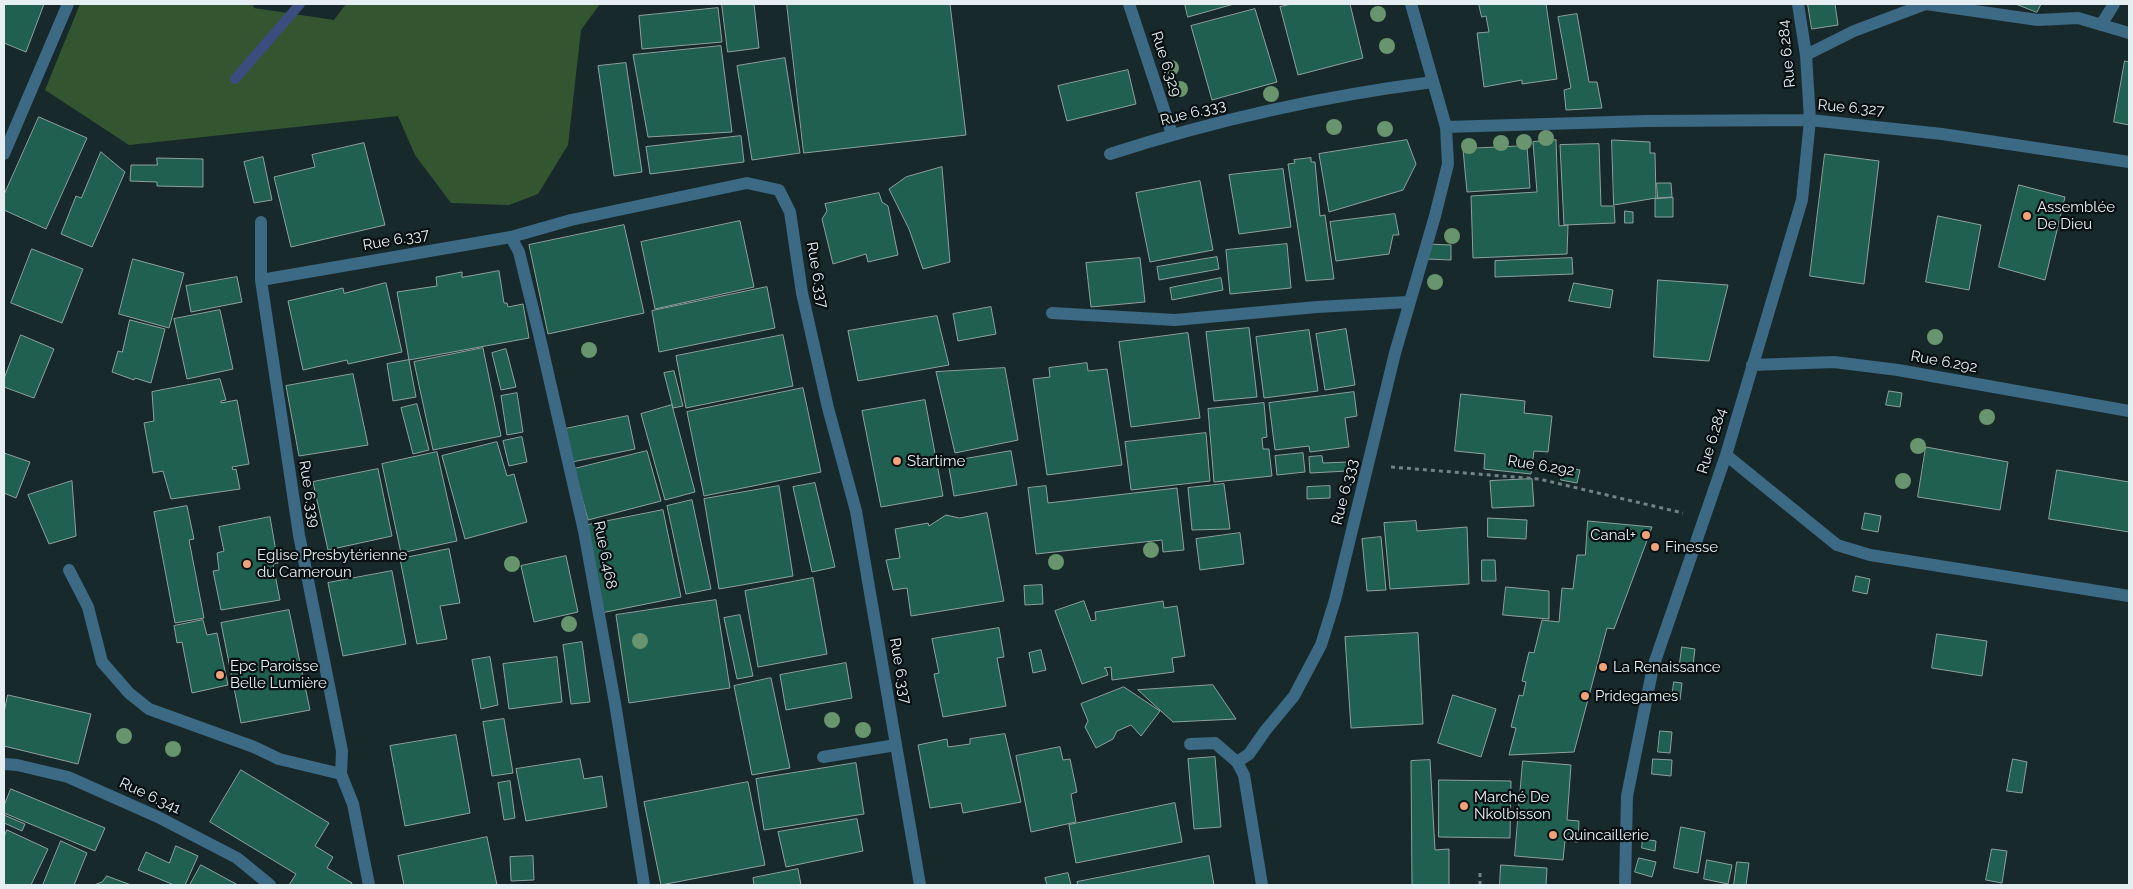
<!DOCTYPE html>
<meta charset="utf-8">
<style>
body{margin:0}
#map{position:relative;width:2133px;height:889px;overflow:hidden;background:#18292b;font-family:Raleway,sans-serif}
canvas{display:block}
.frame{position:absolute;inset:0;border:5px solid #e5eff1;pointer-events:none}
</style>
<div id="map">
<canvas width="2133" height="889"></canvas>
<div class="frame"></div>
</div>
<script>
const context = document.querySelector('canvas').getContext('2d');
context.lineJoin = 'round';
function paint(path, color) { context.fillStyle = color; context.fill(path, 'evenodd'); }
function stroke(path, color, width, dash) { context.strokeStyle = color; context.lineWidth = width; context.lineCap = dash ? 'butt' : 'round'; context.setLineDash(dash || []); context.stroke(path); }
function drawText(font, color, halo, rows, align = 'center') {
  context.font = font + ' Raleway,sans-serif'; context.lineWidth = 4.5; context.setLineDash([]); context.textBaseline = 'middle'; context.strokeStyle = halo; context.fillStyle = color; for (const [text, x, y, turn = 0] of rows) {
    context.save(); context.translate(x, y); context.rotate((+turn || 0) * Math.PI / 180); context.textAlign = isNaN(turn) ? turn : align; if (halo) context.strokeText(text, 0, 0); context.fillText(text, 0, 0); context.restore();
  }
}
paint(new Path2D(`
 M80,4H253L254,8L334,20L346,4H600L581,30L568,145L538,194L509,205L451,203L415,155L398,116L129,145L45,90Z`), '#335631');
stroke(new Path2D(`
 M235,79L300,4`), '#3b4c7e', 10);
const building = new Path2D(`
 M4,4H44L26,52L4,43Z
 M722,4H754L759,48L728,52Z
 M787,4H950L966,135L804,153Z
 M1185,4H1234L1188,17Z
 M1292,4H1350L1363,58L1298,75L1280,7Z
 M1479,4H1546L1557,79L1522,84V80L1484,87L1477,33L1489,32L1486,16L1482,17Z
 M1808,4H1835L1838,25L1812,29Z
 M2016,4H2041L2037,12Z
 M718,8L722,42L642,49L639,16Z
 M1255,9L1277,82L1212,100L1191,26Z
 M1577,14L1589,82H1597L1602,108L1566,110L1564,90L1571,88L1558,17Z
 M721,46L732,132L648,137L633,55Z
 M785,58L800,153L752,160L737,66Z
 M2125,61L2129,62V125L2114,122Z
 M626,63L642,172L614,176L598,66Z
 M1128,70L1136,104L1067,121L1058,86Z
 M39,117L87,138L46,229L4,210V195Z
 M741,136L744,162L650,174L646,147Z
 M1407,140L1416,164L1403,190L1329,212L1319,154Z
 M1556,140L1559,226L1568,225L1567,254L1473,258L1471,196L1537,192L1533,142Z
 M1612,140L1650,142V153H1655L1656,198L1614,205Z
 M364,143L385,225L291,247L274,177L315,167L312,155Z
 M1599,144L1601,206H1614L1615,223L1564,225L1560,145Z
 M1527,146L1530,188L1467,192L1463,149Z
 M101,152L125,172L92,247L61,234L76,196L81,198Z
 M1825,154L1879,161L1864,284L1810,276Z
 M263,157L272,200L254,203L244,162Z
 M157,158L203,159V187L157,186V182L130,181L131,165H157Z
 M1311,158V162H1315L1320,216L1325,215L1334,279L1306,281L1288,164L1295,163L1294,160Z
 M942,167L950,262L923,269L909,229L889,189L906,177Z
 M1283,169L1291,227L1239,234L1229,175Z
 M1200,181L1213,250L1150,262L1136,193Z
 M1657,183H1671L1672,197L1658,198Z
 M2019,185L2065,197L2045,280L1999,267Z
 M879,193L882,202L888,206L898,255L868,262L866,254L833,264L822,219L827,211L825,204Z
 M1673,198V217H1655V199Z
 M1625,211L1633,212V223H1625Z
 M1395,214L1399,235H1393L1389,254L1336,261L1330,222Z
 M1938,216L1981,225L1969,290L1926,282Z
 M740,221L754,287L655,309L641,242Z
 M624,225L644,313L548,334L529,245Z
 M1287,244L1291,288L1230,294L1226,250Z
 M1427,244L1451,245V260L1426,259Z
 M32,249L83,269L62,323L11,303Z
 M1217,257L1219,269L1159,280L1157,267Z
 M1140,258L1145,302L1091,307L1086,263Z
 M1572,258L1573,274L1495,277V261Z
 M133,259L184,273L169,328L119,314Z
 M499,271L504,303H507L508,307L523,304L529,338L409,360L397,292L437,286L436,277L462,272V277Z
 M237,277L242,302L191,312L186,286Z
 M1221,278L1223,290L1172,300L1170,288Z
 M1658,280L1728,285L1709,361L1654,357Z
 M386,283L402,352L348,364L347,360L303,370L288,301L343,288L344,293Z
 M1574,283L1613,290L1610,308L1569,301Z
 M767,287L775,328L659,352L652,311Z
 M991,307L996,334L958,341L953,314Z
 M220,310L233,369L187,379L174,319Z
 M937,316L949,365L858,381L848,331Z
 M130,320L165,329L151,383L135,378L134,380L112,372L118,351L122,352Z
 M1249,328L1257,397L1214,401L1206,332Z
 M1346,329L1355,385L1325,390L1316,334Z
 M1309,330L1318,391L1264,398L1256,337Z
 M1188,333L1200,418L1131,427L1119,342Z
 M21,335L54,349L34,398L4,387V379Z
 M783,335L793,386L686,408L676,356Z
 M483,348L501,436L433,450L414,362Z
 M506,349L516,387L501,390L492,353Z
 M409,360L416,397L393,401L387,364Z
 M1087,363L1088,371L1107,369L1122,465L1047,475L1033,379L1050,377L1049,368Z
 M1005,368L1018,440L955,453L936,372Z
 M674,371L683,406L673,408L664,373Z
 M353,374L368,445L299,456L286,386Z
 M220,379L226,400L221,401V403L237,400L249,464L232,467L233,470L236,469L240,489L171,499L163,471L153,473L144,423L154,421L152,392Z
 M803,388L821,472L704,496L687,412Z
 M1889,391L1902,393L1900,407L1886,405Z
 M1354,392L1357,416L1345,418L1349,447L1310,452L1309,446L1275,450L1269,403Z
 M517,393L523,432L507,435L501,396Z
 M1461,394L1525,401L1524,413L1552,416L1548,452L1534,451L1531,474L1484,469L1485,454L1455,451Z
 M925,400L943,496L881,507L862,411Z
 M1264,403L1267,437L1262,438L1263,449H1269L1272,476L1214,482L1208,409Z
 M417,404L429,450L413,454L401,408Z
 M672,405L695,492L665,500L641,414Z
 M628,416L635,449L572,462L565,429Z
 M1206,433L1210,481L1131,490L1125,442Z
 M522,437L527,462L509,466L503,441Z
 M497,442L507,476L514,474L527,522L465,539L442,456Z
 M1926,447L2008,462L2000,510L1918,497Z
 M647,451L661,501L588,520L574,469Z
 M1011,451L1017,485L954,496L948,462Z
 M437,452L457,541L401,553L382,464Z
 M4,453L30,462L16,498L4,493Z
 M1303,453L1305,472L1277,475L1275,456Z
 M1322,456L1323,463L1348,462V471L1310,473L1309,457Z
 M1562,467L1580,470L1577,483L1561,480Z
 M378,469L392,536L328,550L313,482Z
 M2057,470L2129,482V532L2049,519Z
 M1532,479L1534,506L1492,508L1490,481Z
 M72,481L76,536L49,544L28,495Z
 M815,483L835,567L812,572L793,487Z
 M1224,484L1230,529L1192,530L1188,488Z
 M779,486L793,576L719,589L704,499Z
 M1046,486L1048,503L1177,488L1184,550L1163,552L1162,540L1036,554L1028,488Z
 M1330,486V498L1307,499V487Z
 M692,500L711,589L686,594L667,506Z
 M187,506L194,539L189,540L204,618L175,623L154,512Z
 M663,510L681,597L601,613L583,526Z
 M987,513L1004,601L911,616L907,588L893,590L886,560L900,558L895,529L928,523L929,526L946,515L959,518Z
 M1865,513L1881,516L1878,532L1862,529Z
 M270,517L278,563L273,564L280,600L221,610L213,571L219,570L217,553L224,551L219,527Z
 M1488,518L1527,520L1526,539L1488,537Z
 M1416,521L1417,531L1467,527L1469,584L1390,589L1384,523Z
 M1588,521L1652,527L1614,629L1607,628L1574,752L1509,755L1516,728L1511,727L1519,695L1523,696L1526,682L1522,681L1529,652L1534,653L1542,620L1559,622L1562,588L1573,589L1577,555H1585Z
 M1240,533L1244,564L1200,570L1196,539Z
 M1381,537L1386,590L1367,591L1362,539Z
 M449,549L460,603L440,606L447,639L417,644L400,559Z
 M566,556L578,612L534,622L521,566Z
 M1482,560H1495L1496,581H1482Z
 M392,571L406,644L343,656L328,583Z
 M1856,576L1870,579L1867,594L1853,591Z
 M813,578L827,654L758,667L745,591Z
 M1042,585L1043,604L1025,605L1024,586Z
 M1506,587L1549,591V619L1503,615Z
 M716,600L730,688L629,703L616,615Z
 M1084,601L1091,621L1096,620L1095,612L1163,601L1164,608L1177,606L1185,656L1172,658L1174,672L1112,680L1111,667L1104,668L1106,669L1108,675L1082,684L1055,611Z
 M289,610L310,710L241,723L221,623Z
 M740,615L753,676L737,679L724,618Z
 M203,620L207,635L217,633L228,685L192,693L182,642L177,643L174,626Z
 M999,628L1004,657L997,658L1006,706L943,717L934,674L939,673L932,639Z
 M1418,633L1423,724L1351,728L1345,637Z
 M1937,634L1987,641L1982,676L1932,668Z
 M582,642L590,702L571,704L563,645Z
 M1682,647L1695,649L1693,665L1680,663Z
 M1041,650L1046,670L1033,673L1029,653Z
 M490,657L498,705L481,709L472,660Z
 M557,657L562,702L509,709L503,664Z
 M846,663L852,698L786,710L780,675Z
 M771,678L790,768L752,775L734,686Z
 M1674,682L1682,683L1680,700L1672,699Z
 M1213,685L1236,719L1173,722L1138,690Z
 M1124,687L1160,711L1141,736L1131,725L1117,731L1113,739L1096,748L1085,727L1088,721L1081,704Z
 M8,695L91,714L78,764L4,746V713Z
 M1453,695L1496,709L1481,757L1438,743Z
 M504,719L513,773L492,776L483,722Z
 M1660,731L1672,732L1670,753L1658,752Z
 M1005,734L1021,802L963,813L961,803L930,808L918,745L947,739L948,747L970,744V739Z
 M456,735L470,813L405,826L390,746Z
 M1060,747L1063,760L1070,759L1077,792L1071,794L1076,822L1031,832L1016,756Z
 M1215,757L1221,827L1194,829L1188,759Z
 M580,759L584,779L602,776L607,807L526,821L516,769Z
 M1653,759L1672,760L1671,776L1652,774Z
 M2013,759L2027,762L2022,793L2007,791Z
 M1430,760L1435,850L1449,849V885H1412L1411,761Z
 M1523,761L1571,765L1567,820L1579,821L1578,842L1565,841L1563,860L1515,856Z
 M856,763L864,814L764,830L756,779Z
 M241,770L329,823L315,846L333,857L327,868L352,883L351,885H289L296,874L210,822Z
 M1439,780L1511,781L1510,838L1439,837Z
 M510,781L515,818L504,820L498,783Z
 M748,782L765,865L661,885L644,802Z
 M11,789L105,828L95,851L4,813V806Z
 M1175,803L1182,842L1076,863L1069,825Z
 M4,815L25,824L22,831L4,823Z
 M857,819L863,851L786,867L778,832Z
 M1681,827L1705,832L1698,873L1674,868Z
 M7,830L48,849L31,885H4V838Z
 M487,837L497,885H404L398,856Z
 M1643,839L1656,841L1655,851L1642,848Z
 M61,841L87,853L74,885H43Z
 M176,846L198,856L185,885H174L138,870L146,852L169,863Z
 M1992,849L2007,851L2002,883L1986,880Z
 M533,856L534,880L511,881L510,857Z
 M1209,856L1214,885H1078L1077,882Z
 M1639,858L1656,862L1652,877L1635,872Z
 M1707,860L1732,865L1728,884L1704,879Z
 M1737,862L1749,863L1746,885H1734Z
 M201,865L238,885H190Z
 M1501,865L1547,868L1546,885H1500Z
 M798,869L801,885H754L753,878Z
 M1068,873L1071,885H1047L1045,878Z
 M107,876L131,885H94L102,882Z`);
paint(building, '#206051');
stroke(building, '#8ea19b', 1);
stroke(new Path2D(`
 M1391,467L1539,479L1683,513
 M1480,885V872`), '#748284', 3, [4, 4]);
stroke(new Path2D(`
 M1129,4L1172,134
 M2101,25L2114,4
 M1806,55L1854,31L1926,4L2038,20L2078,18L2129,33
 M1446,127L1646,121L1810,120L1942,134L2129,162
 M4,154L68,4
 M1110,154C1215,120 1323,96 1433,82
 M261,222V280L299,535L342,751L341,774L353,804L369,885
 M511,237L519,252L539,334L584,531L615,703L644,885
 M261,280L511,237L571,220L747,183L779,190L790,212L802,293L828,408L856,511L920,885
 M1052,313L1175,320L1317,307L1408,302
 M1752,365L1834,362L1898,370L2129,411
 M1726,455L1837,545L1870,555L2129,596
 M69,570L88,607L102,662L129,693L149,709L254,747L279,759L341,774
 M1190,744L1215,743L1237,762
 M823,757L896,745
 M4,764L17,765L68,777L158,817L237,858L270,885
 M1262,885L1244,775L1237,762L1249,754L1265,731L1294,696L1321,645L1335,600L1395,353L1435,216L1448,164L1446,127L1411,4
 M1625,885L1627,796L1653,667L1726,455L1802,200L1810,120L1806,55L1798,4`), '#3c6984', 12);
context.fillStyle = '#68946e';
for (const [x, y] of [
 [1378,14],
 [1387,46],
 [1171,68],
 [1180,89],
 [1271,94],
 [1334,127],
 [1385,129],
 [1546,138],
 [1524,142],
 [1501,143],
 [1469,146],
 [1452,236],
 [1435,282],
 [1935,337],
 [589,350],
 [1987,417],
 [1918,446],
 [1903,481],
 [1151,550],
 [1056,562],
 [512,564],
 [569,624],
 [640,641],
 [832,720],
 [863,730],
 [124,736],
 [173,749]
]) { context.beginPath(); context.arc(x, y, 8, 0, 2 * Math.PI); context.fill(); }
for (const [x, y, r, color] of [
 [2027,216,5,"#f0a279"],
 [897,461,5,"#f0a279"],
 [1646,535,5,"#f0a279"],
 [1655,547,5,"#f0a279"],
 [247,564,5,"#f0a279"],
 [1603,667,5,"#f0a279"],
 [220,675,5,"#f0a279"],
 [1585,696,5,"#f0a279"],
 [1464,806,5,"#f0a279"],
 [1553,835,5,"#f0a279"]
]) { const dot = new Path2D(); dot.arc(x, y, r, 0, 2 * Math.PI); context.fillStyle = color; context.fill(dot); stroke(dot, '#091011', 2); }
drawText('15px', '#e5eff1', '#091011', [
 ["Rue 6.284",1787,54,-96],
 ["Rue 6.329",1166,64,72],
 ["Rue 6.327",1851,108,5],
 ["Rue 6.333",1193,113,-14],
 ["Rue 6.337",396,240,-10],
 ["Rue 6.337",817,275,80],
 ["Rue 6.292",1944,362,10],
 ["Rue 6.284",1712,441,-73],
 ["Rue 6.292",1541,466,9],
 ["Rue 6.333",1345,492,-76],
 ["Rue 6.339",309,494,81],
 ["Rue 6.468",605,555,79],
 ["Rue 6.337",900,671,80],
 ["Rue 6.341",150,796,25]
]);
drawText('15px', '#e5eff1', '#091011', [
 ["Assemblée",2037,207],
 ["De Dieu",2037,224],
 ["Startime",907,461],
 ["Canal+",1636,535,"right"],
 ["Finesse",1665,547],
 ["Eglise Presbytérienne",257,555],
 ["du Cameroun",257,572],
 ["Epc Paroisse",230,666],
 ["Belle Lumière",230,683],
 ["La Renaissance",1613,667],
 ["Pridegames",1595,696],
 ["Marché De",1474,797],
 ["Nkolbisson",1474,814],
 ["Quincaillerie",1563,835]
], 'left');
</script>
